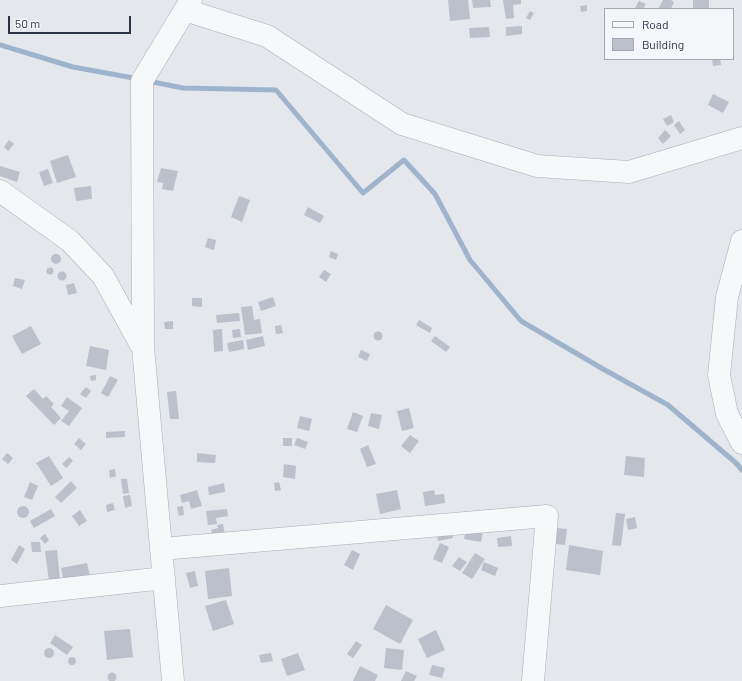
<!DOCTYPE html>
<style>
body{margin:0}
#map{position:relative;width:742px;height:681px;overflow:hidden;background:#e4e7ec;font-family:Barlow,sans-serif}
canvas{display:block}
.legend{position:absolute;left:604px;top:8px;width:130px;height:52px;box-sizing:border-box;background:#f4f6f9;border:1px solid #a4a8b1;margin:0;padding:5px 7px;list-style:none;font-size:12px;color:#2b3445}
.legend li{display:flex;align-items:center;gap:8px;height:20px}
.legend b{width:20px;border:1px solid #a4a8b1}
.scale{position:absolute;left:8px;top:16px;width:123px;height:18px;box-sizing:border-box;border:2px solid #2b3445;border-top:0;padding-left:5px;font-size:12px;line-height:14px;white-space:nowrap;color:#2b3445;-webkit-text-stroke:3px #f4f6f9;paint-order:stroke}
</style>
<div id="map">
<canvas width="742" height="681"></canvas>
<ul class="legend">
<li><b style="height:5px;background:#f7f8fa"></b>Road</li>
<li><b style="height:11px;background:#bbc0ca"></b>Building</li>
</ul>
<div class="scale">50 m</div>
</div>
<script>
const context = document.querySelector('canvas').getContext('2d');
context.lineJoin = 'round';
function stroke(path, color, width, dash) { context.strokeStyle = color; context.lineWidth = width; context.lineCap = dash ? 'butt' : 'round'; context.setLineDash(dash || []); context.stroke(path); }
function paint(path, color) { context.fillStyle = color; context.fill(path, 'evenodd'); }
stroke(new Path2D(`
 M0,45L73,67L139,79
 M148,81L183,88L276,90L363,193L404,160L435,194L470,260L521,321L603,369L668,405L736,463L742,470`), '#9fb4cc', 5);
paint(new Path2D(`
 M448,0H468L470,19L450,21Z
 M472,0H490L491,7L473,8Z
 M503,0H521V4L513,5L514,18L506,19Z
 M663,0H671L674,2L671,9H658Z
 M693,0H709V9H693Z
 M639,1L646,4L643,9L635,8Z
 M587,5V11L581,12L580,6Z
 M530,11L534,13L530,20L526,18Z
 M522,26V34L506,36V27Z
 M489,27L490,37L470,38L469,28Z
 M712,59H720L721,65L713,66Z
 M713,94L729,102L723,113L708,105Z
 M671,115L674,122L667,126L663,119Z
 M679,121L685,130L680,134L674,125Z
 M665,130L671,136L663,144L658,138Z
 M9,140L14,144L8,151L4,147Z
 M68,155L76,177L57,183L50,161Z
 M0,166L20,172L17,182L0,176Z
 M161,168L178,171L173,191L162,189L163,183L157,182Z
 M48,169L53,183L44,186L39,172Z
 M91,186L92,199L76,201L74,188Z
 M239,196L250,200L242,222L231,217Z
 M308,207L324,216L320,223L304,215Z
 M208,238L216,240L214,250L205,247Z
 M331,251L338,254L336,260L329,257Z
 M51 259a5 5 0 1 1 10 0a5 5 0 1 1-10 0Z
 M46.5 271a3.5 3.5 0 1 1 7 0a3.5 3.5 0 1 1-7 0Z
 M324,270L331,274L326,282L319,277Z
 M57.5 276a4.5 4.5 0 1 1 9 0a4.5 4.5 0 1 1-9 0Z
 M15,278L25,280L22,289L13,286Z
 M74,283L77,293L68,295L66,285Z
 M273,297L276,306L261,311L258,302Z
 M192,298H202V307L192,306Z
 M252,306L254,320L260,319L262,333L245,335L241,307Z
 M239,313L240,321L217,323L216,315Z
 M419,320L432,328L430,333L416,325Z
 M173,321V329H165L164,322Z
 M281,325L283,333L276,334L275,326Z
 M31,326L41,344L22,354L12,336Z
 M222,329L223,351L214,352L213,330Z
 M240,329L241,337L233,338L232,330Z
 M373.5 336a4.5 4.5 0 1 1 9 0a4.5 4.5 0 1 1-9 0Z
 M263,336L265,346L248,350L246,340Z
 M435,336L450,347L446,352L431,341Z
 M243,340L244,349L229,352L227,343Z
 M90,346L109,350L106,370L86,366Z
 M361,350L370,354L367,361L358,357Z
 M96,375V380L91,381L90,376Z
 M110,376L118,380L108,397L101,393Z
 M86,387L91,391L86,398L80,394Z
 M34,389L43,399L46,396L54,404L51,407L61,418L54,425L26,396Z
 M176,391L179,419H170L167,392Z
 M67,397L82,408L69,426L61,421L69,411L61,406Z
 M409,408L414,428L402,431L397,411Z
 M353,412L363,416L357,432L347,429Z
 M371,413L382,415L379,429L368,426Z
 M300,416L312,419L309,431L297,428Z
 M125,431V437L106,438V432Z
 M410,435L419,441L410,453L401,446Z
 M79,438L86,444L81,450L74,444Z
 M283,438H292V446H283Z
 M297,438L308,442L305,449L294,445Z
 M368,445L376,464L367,467L360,449Z
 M7,453L13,458L8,464L2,459Z
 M197,453L216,455L215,463L197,462Z
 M49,456L63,478L51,486L36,463Z
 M626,456L645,458L644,477L624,475Z
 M69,457L73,461L66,468L62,464Z
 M284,464L296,466L295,479L283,477Z
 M115,469L116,476L110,478L109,470Z
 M121,479H127L129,493L123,494Z
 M71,481L77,488L61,503L55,497Z
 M30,482L38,486L32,500L24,497Z
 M279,482L281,490L275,491L274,483Z
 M224,483L225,492L209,495L208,487Z
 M197,490L202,506L191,509L189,501L182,503L180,495Z
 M397,490L401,509L380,514L376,494Z
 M434,490L435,495L444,494L445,503L425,506L423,492Z
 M130,495L132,506L125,508L123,496Z
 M113,503L115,510L107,512L106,505Z
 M183,506L184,515L179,516L177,507Z
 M17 512a6 6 0 1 1 12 0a6 6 0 1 1-12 0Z
 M51,509L55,516L34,528L30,521Z
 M227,509L228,516L216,518L217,524L208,525L206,511Z
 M80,510L87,521L79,526L72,516Z
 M616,513L625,514L621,546L612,545Z
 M635,517L637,528L628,530L626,519Z
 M223,524L225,534L215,536V533L212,534L211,530L218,528L217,525Z
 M466,528L483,532L481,542L464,539Z
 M557,528L567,529L565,545L556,544Z
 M45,534L49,540L45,544L40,538Z
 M452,534L453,538L438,541L437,536Z
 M511,536L512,546L498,547L497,538Z
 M31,542H40L41,552H32Z
 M440,543L449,547L442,563L433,559Z
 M19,545L25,549L17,564L11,560Z
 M569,545L603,551L600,575L566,570Z
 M57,550L60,580L49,581L45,551Z
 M352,550L360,554L353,570L344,565Z
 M475,553L485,559L472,579L462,573Z
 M459,557L467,562L460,571L452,566Z
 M484,562L498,568L495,576L481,570Z
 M87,563L91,581L65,587L61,568Z
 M229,568L232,596L208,599L205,571Z
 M195,571L198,586L190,588L186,573Z
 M226,600L234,624L213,631L205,606Z
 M386,605L413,620L400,644L373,629Z
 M130,629L133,657L107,660L104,631Z
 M436,630L445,650L427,658L418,639Z
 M55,635L73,647L67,655L50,643Z
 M356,641L362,645L353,658L347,654Z
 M386,648L404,650L402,670L384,668Z
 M44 653a5 5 0 1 1 10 0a5 5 0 1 1-10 0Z
 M271,653L273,661L261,663L259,655Z
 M298,653L305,670L287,676L281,659Z
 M68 661a4 4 0 1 1 8 0a4 4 0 1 1-8 0Z
 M432,665L445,668L442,678L429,675Z
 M360,666L378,675L375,681H353Z
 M406,671L417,676L414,681H401Z
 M107.5 677a4.5 4.5 0 1 1 9 0a4.5 4.5 0 1 1-9 0Z`), '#bbc0ca');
const minor = new Path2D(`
 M185,10L267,36L402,124L537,166L629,172L742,138
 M0,191L70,241L103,276L141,345
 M742,241L727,297L719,375L727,414L742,443
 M161,549L547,516L533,681
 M0,596L164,578
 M173,681L143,347L142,81L191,0`);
stroke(minor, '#a9aeb7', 23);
stroke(minor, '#f7f8fa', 22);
</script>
